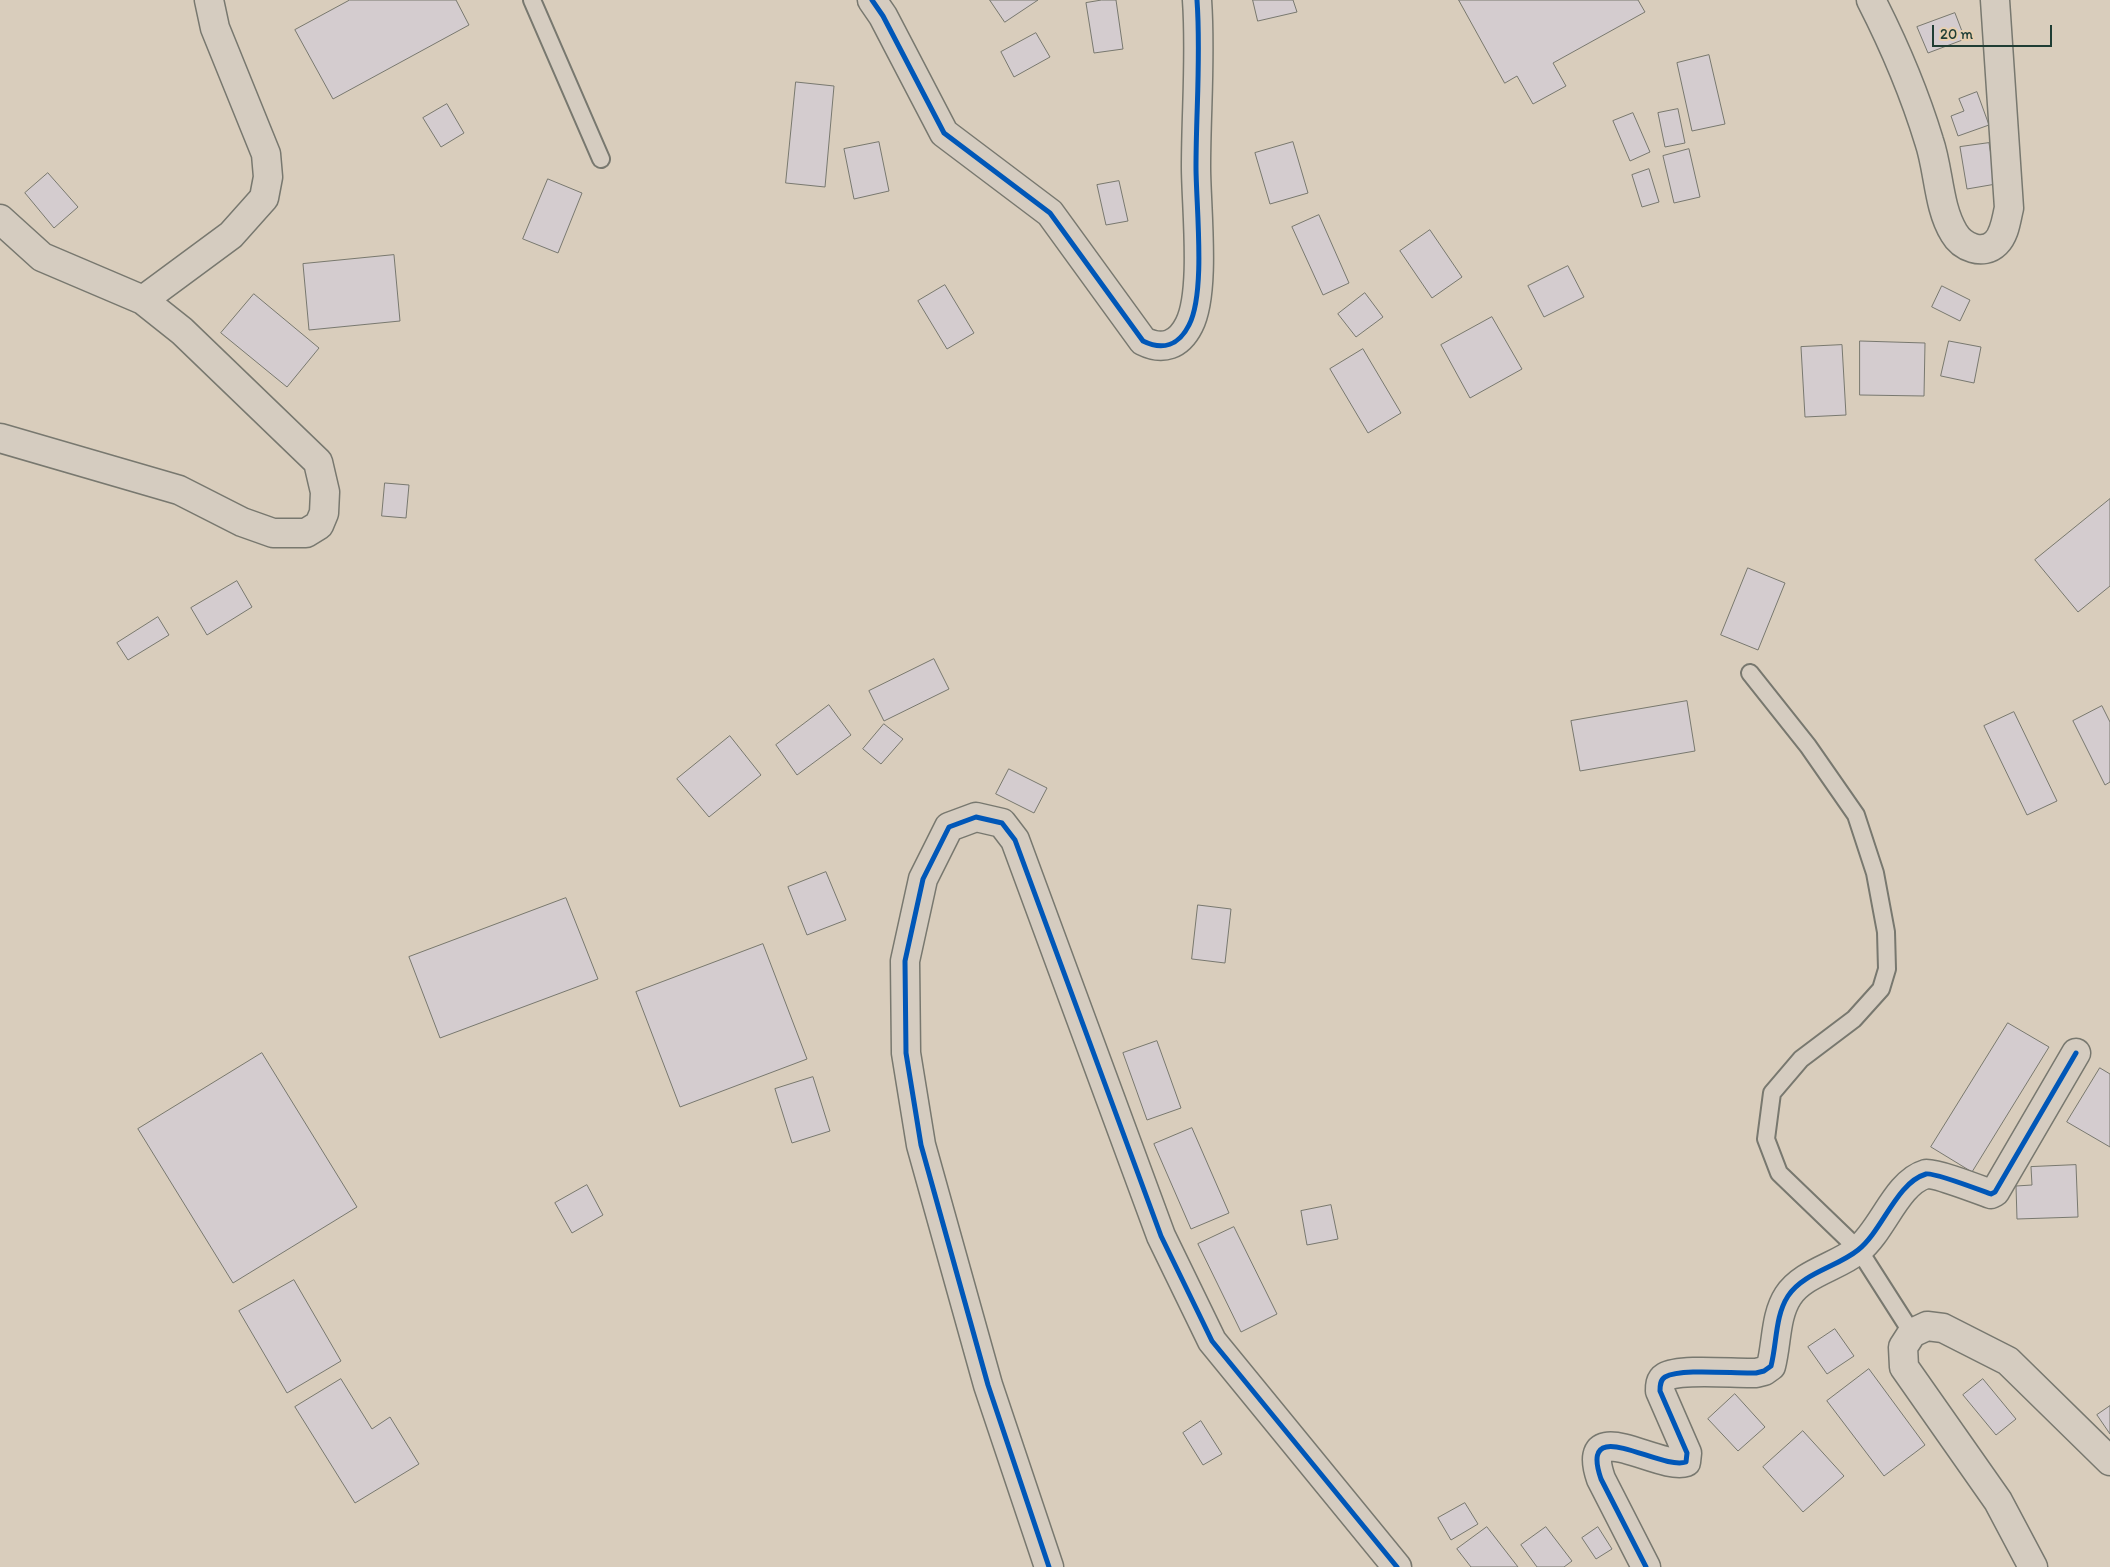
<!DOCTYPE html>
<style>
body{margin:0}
#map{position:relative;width:2110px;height:1567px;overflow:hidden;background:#d9cdbc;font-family:Itim,sans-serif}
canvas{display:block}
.scale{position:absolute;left:1932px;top:25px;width:120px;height:22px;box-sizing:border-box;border:2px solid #1f3d34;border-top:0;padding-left:6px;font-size:15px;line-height:18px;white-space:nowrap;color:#1f3d34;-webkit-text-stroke:4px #e6cfaf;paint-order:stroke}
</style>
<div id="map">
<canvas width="2110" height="1567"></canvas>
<div class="scale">20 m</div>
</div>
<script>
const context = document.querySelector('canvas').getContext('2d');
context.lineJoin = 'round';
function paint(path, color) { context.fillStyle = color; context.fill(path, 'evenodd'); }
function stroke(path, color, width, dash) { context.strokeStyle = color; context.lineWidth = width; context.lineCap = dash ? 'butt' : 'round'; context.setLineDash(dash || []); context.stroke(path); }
const building = new Path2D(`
 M350,0H456L469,25L333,99L295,30Z
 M990,0H1038L1005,22Z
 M1102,0H1116L1123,49L1094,53L1086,3Z
 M1253,0H1293L1297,12L1258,21Z
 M1459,0H1638L1645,12L1553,63L1566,86L1533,104L1517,76L1505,83Z
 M1955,13L1965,39L1928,53L1917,27Z
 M1036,33L1050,57L1014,77L1001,52Z
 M1709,55L1725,124L1692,131L1677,63Z
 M796,82L834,86L825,187L786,183Z
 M1977,92L1989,125L1958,136L1951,116L1964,111L1959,99Z
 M447,104L464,133L441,147L423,118Z
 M1678,109L1685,143L1665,147L1658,113Z
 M1633,113L1650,152L1630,161L1613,121Z
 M879,142L889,191L854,199L844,149Z
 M1293,142L1308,193L1270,204L1255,153Z
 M1989,143L1996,184L1967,189L1960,147Z
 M1689,149L1700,197L1674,203L1663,156Z
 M1649,169L1659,202L1642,207L1632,175Z
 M48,173L78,207L54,228L25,193Z
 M548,179L582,193L558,253L523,239Z
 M1119,181L1128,221L1106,225L1097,185Z
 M1319,215L1349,283L1323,295L1292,227Z
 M1430,230L1462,277L1432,298L1400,251Z
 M394,255L400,321L309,330L303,264Z
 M1568,266L1584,297L1544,317L1528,286Z
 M945,285L974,333L947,349L918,301Z
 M1942,286L1970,300L1960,321L1932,307Z
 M1365,293L1383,317L1356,337L1338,314Z
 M254,294L319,348L287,387L221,333Z
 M1492,317L1522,369L1470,398L1441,345Z
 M1860,341L1925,343L1924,396L1860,395Z
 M1949,341L1981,347L1974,383L1941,376Z
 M1842,345L1846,415L1805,417L1801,347Z
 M1363,349L1401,413L1368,433L1330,369Z
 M385,483L409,485L406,518L382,516Z
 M2110,499V586L2078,612L2035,560Z
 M1748,568L1785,583L1758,650L1721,635Z
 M237,581L252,607L207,635L191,608Z
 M158,617L169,635L128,660L117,643Z
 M934,659L949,689L884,721L869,691Z
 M1687,701L1695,751L1580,771L1571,721Z
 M829,705L851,735L797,775L776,745Z
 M2102,706L2110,722V782L2105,785L2073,721Z
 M2014,712L2057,801L2027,815L1984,726Z
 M884,724L903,739L881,764L863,749Z
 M730,736L761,775L709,817L677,779Z
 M1009,769L1047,788L1034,813L996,794Z
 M826,872L846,920L807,935L788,887Z
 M566,898L598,979L440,1038L409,957Z
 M1198,905L1231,909L1225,963L1192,959Z
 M763,944L807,1059L680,1107L636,992Z
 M2008,1023L2049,1047L1972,1172L1931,1147Z
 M1157,1041L1181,1108L1147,1120L1123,1053Z
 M262,1053L357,1207L233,1283L138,1129Z
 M2100,1068L2110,1074V1147L2067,1122Z
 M813,1077L830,1131L792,1143L775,1089Z
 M1192,1128L1229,1213L1191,1229L1154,1144Z
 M2076,1165L2078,1217L2017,1219L2016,1186L2032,1185L2031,1167Z
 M587,1185L603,1215L572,1233L555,1203Z
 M1331,1205L1338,1239L1307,1245L1301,1211Z
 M1234,1227L1277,1314L1241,1332L1198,1244Z
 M294,1280L341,1361L287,1393L239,1311Z
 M1835,1329L1854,1356L1827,1374L1808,1347Z
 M1869,1369L1925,1445L1884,1476L1827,1401Z
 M341,1379L372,1429L390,1417L419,1464L355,1503L295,1407Z
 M1983,1379L2016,1419L1996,1435L1963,1395Z
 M1735,1394L1765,1427L1738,1451L1708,1419Z
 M2110,1406V1434L2097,1415Z
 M1201,1421L1222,1454L1203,1465L1183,1433Z
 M1803,1431L1844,1476L1803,1512L1763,1467Z
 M1465,1503L1478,1524L1451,1540L1438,1518Z
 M1487,1527L1518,1567H1471L1457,1549Z
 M1546,1527L1572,1561L1564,1567H1537L1521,1545Z
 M1598,1527L1612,1549L1596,1559L1582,1538Z`);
paint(building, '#d4cccf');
stroke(building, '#78786f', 1);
const lane = new Path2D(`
 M532,0L601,159
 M1750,673L1808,746L1856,815L1875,873L1886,932L1887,969L1881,989L1854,1019L1801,1059L1772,1093L1766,1139L1779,1173L1859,1250L1912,1333`);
const street = new Path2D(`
 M872,0L883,16L944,133L1050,213L1143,341C1163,351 1179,345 1189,325C1206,292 1196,206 1196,167C1196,111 1201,56 1197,0
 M1871,0C1894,45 1914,92 1929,141C1939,170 1938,207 1954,233C1962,247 1983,256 1996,243C2005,234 2006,220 2009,208L1995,0
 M0,219L42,257L143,300L182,331L318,462L325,492L324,513L319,525L306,533H273L242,522L179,490L0,438
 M143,300L231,235L264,198L268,177L266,154L215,28L209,0
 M1049,1567L988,1385L921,1145L906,1053L905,961L923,879L949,827L976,817L1002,823L1015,840L1161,1236L1212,1341L1397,1567
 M1646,1567L1601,1479C1578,1412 1660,1471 1686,1462L1687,1453L1660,1391C1660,1386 1660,1380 1665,1377C1681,1368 1736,1374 1756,1373L1764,1371L1771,1366C1777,1343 1775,1316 1788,1296C1803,1273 1837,1267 1858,1250C1883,1230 1896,1183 1926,1174C1933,1172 1980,1190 1991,1194L1995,1192L2076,1053
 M2033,1567L1998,1501L1904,1367L1903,1347L1912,1333L1927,1326L1943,1328L2008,1361L2110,1461`);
stroke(lane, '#78786f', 20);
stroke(street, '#78786f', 31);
stroke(lane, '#d5ccc0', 16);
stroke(street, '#d5ccc0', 28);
stroke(new Path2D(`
 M872,0L883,16L944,133L1050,213L1143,341C1163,351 1179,345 1189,325C1206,292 1196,206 1196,167C1196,111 1201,56 1197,0
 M1049,1567L988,1385L921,1145L906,1053L905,961L923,879L949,827L976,817L1002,823L1015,840L1161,1236L1212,1341L1397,1567
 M1646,1567L1601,1479C1578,1412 1660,1471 1686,1462L1687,1453L1660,1391C1660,1386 1660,1380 1665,1377C1681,1368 1736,1374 1756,1373L1764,1371L1771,1366C1777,1343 1775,1316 1788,1296C1803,1273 1837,1267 1858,1250C1883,1230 1896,1183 1926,1174C1933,1172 1980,1190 1991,1194L1995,1192L2076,1053`), '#0057b8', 5);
</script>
